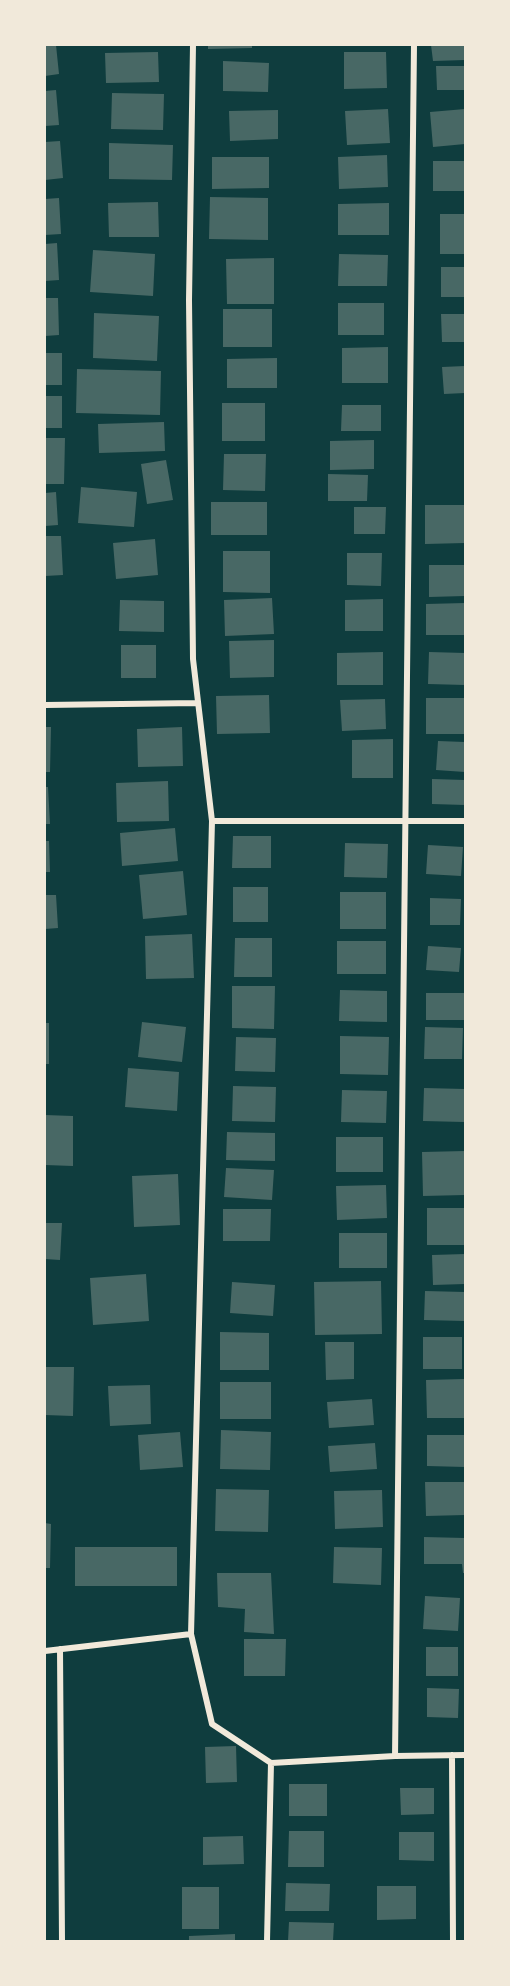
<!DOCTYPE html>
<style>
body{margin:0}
#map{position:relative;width:510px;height:1986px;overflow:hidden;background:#0f3d3e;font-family:"IBM Plex Sans",sans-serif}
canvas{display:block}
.frame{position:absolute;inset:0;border:46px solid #f1e9da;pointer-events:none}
</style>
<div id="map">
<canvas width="510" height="1986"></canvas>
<div class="frame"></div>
</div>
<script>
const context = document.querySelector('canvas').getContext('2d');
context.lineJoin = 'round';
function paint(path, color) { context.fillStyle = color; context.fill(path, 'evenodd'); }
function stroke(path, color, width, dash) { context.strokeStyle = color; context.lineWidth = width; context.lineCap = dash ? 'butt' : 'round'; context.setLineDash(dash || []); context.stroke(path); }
paint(new Path2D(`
 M45,45H56L59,74L45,76Z
 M208,45H252V48L208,49Z
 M431,45H465V60L433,61Z
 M158,52L159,82L106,83L105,53Z
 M344,52H386L387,88L344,89Z
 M223,61L269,63L268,92L223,91Z
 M436,66H465V90H437Z
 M56,90L59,125L45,126V91Z
 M112,93L164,94L163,130L111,129Z
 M388,109L390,143L347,145L345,111Z
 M465,109V144L433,147L430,112Z
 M278,110V139L230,141L229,111Z
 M60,141L63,178L45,180V142Z
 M109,143L173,145L172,180L109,179Z
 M387,155L388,187L339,189L338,157Z
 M212,157H269V188L212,189Z
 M433,161H465V191H433Z
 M210,197L268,198V240L209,239Z
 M59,198L61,234L45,235V199Z
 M158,202L159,237H109L108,203Z
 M389,203V235H338V204Z
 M440,214H465V254H440Z
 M57,243L59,280L45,281V244Z
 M93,250L155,254L153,296L90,292Z
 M339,254L388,255L387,286H338Z
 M274,258V304H227L226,259Z
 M441,267H465V297H441Z
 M45,298H58L59,335L45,336Z
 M338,303H384V335H338Z
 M223,309H272V347H223Z
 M94,313L159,316L157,361L93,358Z
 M441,314H465V342H442Z
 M388,347V383H342V348Z
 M45,353H62V385H45Z
 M277,358V388H227V359Z
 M465,366V393L444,394L442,367Z
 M77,369L161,371L160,415L76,413Z
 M45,396H62V428H45Z
 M222,403H265V441H222Z
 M342,405H381V431H341Z
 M164,422L165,451L99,453L98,424Z
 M45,438H65L64,484H45Z
 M374,440V469L330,470V441Z
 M224,454H266L265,491L223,490Z
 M166,460L173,500L147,504L141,464Z
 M328,474L368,475L367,501H328Z
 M81,487L137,492L134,527L78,523Z
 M56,492L58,525L45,526V493Z
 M211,502H267V535H211Z
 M425,505H465V543L425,544Z
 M354,507H386L385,534H354Z
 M45,536H61L63,575L45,576Z
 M155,539L158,575L116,579L113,543Z
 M223,551H270V593L223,592Z
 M347,553H382L381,586L347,585Z
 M429,565H465V596L429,597Z
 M272,598L274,634L225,636L224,600Z
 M383,599V631H345V600Z
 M120,600L164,601V632L119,631Z
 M465,603V635H426V604Z
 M274,640V677L230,678L229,641Z
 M121,645H156V678H121Z
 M383,652V685H337V653Z
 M429,652L465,653V685L428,684Z
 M269,695L270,733L217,734L216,696Z
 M426,698H465V734H426Z
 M385,699L386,729L342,731L340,700Z
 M45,727H51L50,772H45Z
 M182,727L183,766L138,767L137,729Z
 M393,739V778H352V740Z
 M438,741L465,742V772L436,770Z
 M432,779L465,780V805L432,804Z
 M168,781L169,821L117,822L116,783Z
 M45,787H48L50,824H45Z
 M175,828L178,861L122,866L120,833Z
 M233,836H271V868H232Z
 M45,841H49L50,872H45Z
 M345,843L388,844L387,878L344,877Z
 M428,845L463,847L461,876L426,874Z
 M183,871L187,915L143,919L139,875Z
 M233,887H268V922H233Z
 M340,892H386V929H340Z
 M45,895H56L58,928L45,929Z
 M430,898L461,899L460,925H430Z
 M192,934L194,978L146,979L145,936Z
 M235,938H272V977H234Z
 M337,941H386V974H337Z
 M428,946L461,948L459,972L426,970Z
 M232,986H275L274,1029L232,1028Z
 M340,990L387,991V1022L339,1021Z
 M426,993H465V1020H426Z
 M142,1022L186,1027L182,1062L138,1057Z
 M45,1023H49V1064H45Z
 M425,1027L463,1028L462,1059H424Z
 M340,1036L389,1037L388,1075L340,1074Z
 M236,1037L276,1038L275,1072L235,1071Z
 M128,1068L179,1072L177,1111L125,1107Z
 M233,1086L276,1087L275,1122L232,1121Z
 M424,1088L465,1089L464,1122L423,1121Z
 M342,1090L387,1091L386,1123L341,1122Z
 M45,1115L73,1116V1166L45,1165Z
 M227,1132L275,1133V1161L226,1160Z
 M336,1137H383V1172H336Z
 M465,1151V1195L423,1196L422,1152Z
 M226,1168L274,1170L272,1200L224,1197Z
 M178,1174L180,1225L134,1227L132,1176Z
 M386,1185L387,1218L337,1220L336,1186Z
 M427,1208H465V1245H427Z
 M223,1209H271L270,1241H223Z
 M45,1223H62L60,1260L45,1259Z
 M339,1233H387V1268H339Z
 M465,1254V1284L433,1285L432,1255Z
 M146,1274L149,1321L93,1325L90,1278Z
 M381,1281L382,1334L315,1335L314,1282Z
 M232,1282L275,1285L273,1316L230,1313Z
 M425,1291L465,1292V1321L424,1320Z
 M220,1332L269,1333V1370H220Z
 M423,1337H462V1369H423Z
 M325,1342H354V1379L326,1380Z
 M45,1367H74L73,1416L45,1415Z
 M464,1379L465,1418H427L426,1380Z
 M220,1382H271V1419H220Z
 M150,1385L151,1424L110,1426L108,1386Z
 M372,1399L374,1425L329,1428L327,1402Z
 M221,1430L271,1432L270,1470L220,1469Z
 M180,1432L183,1467L140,1470L138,1435Z
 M427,1435H465V1467L427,1466Z
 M375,1443L377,1469L330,1472L328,1446Z
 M425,1482H465V1515L426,1516Z
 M216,1489L269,1490L268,1532L215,1531Z
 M382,1490L383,1527L335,1529L334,1491Z
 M45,1523L51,1524L50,1568H45Z
 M424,1537L465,1538V1573H463L462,1564H424Z
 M75,1547H177V1586H75Z
 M334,1547L382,1548L381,1585L333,1583Z
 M217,1573H271L274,1634L244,1632L245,1609L218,1607Z
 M425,1596L460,1598L458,1631L423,1629Z
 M244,1639H286L285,1676H244Z
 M426,1647H458V1676H426Z
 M427,1688L459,1689L458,1718L427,1717Z
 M236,1746L237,1782L206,1783L205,1747Z
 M289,1784H327V1816H289Z
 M400,1788H434V1814L401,1815Z
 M289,1831H324V1867H288Z
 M399,1832H434V1861L399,1860Z
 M243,1836L244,1864L203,1865V1837Z
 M286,1883L330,1884L329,1911H285Z
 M377,1886H416V1919L377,1920Z
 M182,1887H219V1929H182Z
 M289,1922L334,1923L333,1941H288Z
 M235,1934V1941H189V1936Z`), '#486865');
stroke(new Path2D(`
 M193,45L189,300L193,659L212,821L191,1634L212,1724L271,1763L395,1756L465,1755
 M45,705L198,703
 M212,821H465
 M60,1649L62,1941
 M45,1651L191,1634
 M452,1755L453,1941
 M395,1756L414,45
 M267,1941L271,1763`), '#f1e9da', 6);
</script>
